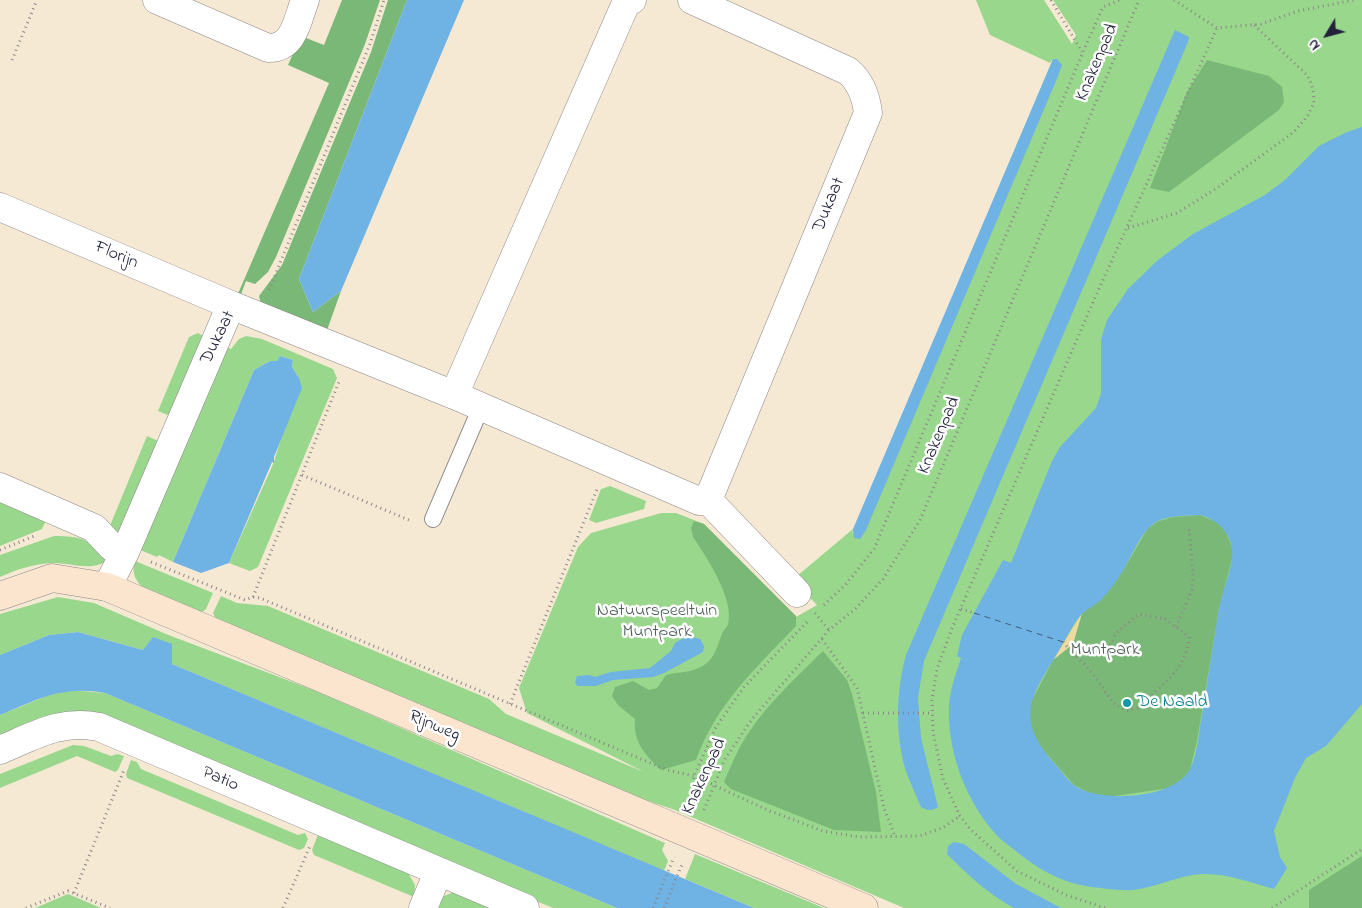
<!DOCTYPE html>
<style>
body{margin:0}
#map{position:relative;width:1362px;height:908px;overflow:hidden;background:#f5e9d4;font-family:"Indie Flower",sans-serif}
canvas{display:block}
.north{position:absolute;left:1302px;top:10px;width:50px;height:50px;-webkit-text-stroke:4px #fff;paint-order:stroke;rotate:233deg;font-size:14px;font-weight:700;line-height:20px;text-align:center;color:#22223b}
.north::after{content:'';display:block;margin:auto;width:18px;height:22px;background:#22223b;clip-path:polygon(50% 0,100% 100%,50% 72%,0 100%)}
</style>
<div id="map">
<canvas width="1362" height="908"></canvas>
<div class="north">N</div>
</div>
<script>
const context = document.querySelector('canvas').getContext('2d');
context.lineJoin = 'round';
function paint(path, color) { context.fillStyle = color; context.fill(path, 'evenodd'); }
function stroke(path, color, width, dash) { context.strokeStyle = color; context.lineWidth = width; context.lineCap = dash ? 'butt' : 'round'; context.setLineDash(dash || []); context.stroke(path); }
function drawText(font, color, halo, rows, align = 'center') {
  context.font = font + ' "Indie Flower",sans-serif'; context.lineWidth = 5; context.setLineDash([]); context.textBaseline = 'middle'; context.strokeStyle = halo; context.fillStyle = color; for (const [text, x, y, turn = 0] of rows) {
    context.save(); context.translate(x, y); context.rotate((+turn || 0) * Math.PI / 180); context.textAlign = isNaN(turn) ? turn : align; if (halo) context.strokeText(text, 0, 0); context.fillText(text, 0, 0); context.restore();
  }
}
paint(new Path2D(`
 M976,0H1044L1072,44L1076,35L1053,0H1362V908H904L675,810L639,798L216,619L213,613L221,596L237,603L268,606L489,699L506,714L644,772L527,713L519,688L578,547L591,533L661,513H676L704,524L796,617L817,605L798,586L797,576L853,529L852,534L1053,59L1050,63L990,35Z
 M198,333L203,336L170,416L158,411L189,337Z
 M246,336L262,339L333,369L337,378L258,567L250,571L229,563L274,462L299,378L292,367L293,360L280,356L277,361H270L254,370L173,562L159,555L157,557L138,549L223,345L231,349L239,339Z
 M147,436L158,441L118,541L109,528Z
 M610,486L646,501L644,509L596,523L589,520L601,489Z
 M0,496L48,516L42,529L0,546Z
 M54,536C83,536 90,540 109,560C90,572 73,563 53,563C33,564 18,569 0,577V555Z
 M135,561L213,593L206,609L201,613C178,604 124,593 135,561Z
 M58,597L94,603L166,634L316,691L665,843L662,850L668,861L664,871L172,664V644L143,650L78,632L49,635L0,655V614Z
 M70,690L105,693L617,908H553L115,724L0,741V715L49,695Z
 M73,745L84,746L111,756L117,754L124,756L118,770L115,772L77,756L0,788V774Z
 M131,760L137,762L141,769L298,835L305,833L308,839L304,848L299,850L127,778L126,774Z
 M319,832L407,871L415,885L414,897L314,855L312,850Z
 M695,854L824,908H754L685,879Z
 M454,892L502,908H440L433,905L439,898Z
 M68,894L101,908H35Z`), '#99d78c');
paint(new Path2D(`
 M342,0H380L365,44L276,257L268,272L255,284L246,281L240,297L237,296L329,83L288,65L301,36L324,45Z
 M388,0H407L299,279L313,312L341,291L326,333L262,308L259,296L282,265L371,52Z
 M1207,60L1269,76L1282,87L1284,102L1279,110L1169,192L1150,188L1187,92Z
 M1200,515L1219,523L1227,534L1232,548V559L1219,609L1197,741L1190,770L1182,780L1170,788L1108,797L1091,794L1074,785L1043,750L1033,734L1029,716L1031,702L1053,660L1073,644L1082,613L1101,600L1124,569L1148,528L1159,521L1173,517Z
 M694,521L704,524L796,616V626C755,669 717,703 696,760L661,770C645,755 633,742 635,719L618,705L612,696L615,687L633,681L649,690L657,688L666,675C676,672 687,673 696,669C714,663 716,649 722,634C723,630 727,628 728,624C735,600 706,556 693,537L691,528Z
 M823,651L847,680L852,694L876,792L881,832L834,830L731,789L724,782C729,770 734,758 740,747C760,710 793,681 823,651Z
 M1362,856V908H1309V890Z`), '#7ab878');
paint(new Path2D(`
 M1082,613L1073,644L1053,660Z`), '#eeda9e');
paint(new Path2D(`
 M407,0H464L341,291L313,312L299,279Z
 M1175,30L1189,37L1188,42L924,661L918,698L921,738L938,807C932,811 928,811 921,807C916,795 910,783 906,771C895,735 896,691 906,655Z
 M1053,59H1057L1062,65L1056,81L866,530L860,539L854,538L853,529Z
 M1362,127V704L1326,746L1306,758L1295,778L1274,831L1280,857L1287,868L1274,889C1252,883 1227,873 1203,874C1179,875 1157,887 1133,890C1120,891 1104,888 1091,887C1063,883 1039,870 1017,852C1009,845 1000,840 994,832C965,799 947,750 949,706C950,689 956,674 961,658L957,656L962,635L1003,560L1011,563L1052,461L1060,447L1096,408L1101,394V340L1107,320L1128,289L1158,260L1193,234L1265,195L1285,180L1319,146L1347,132ZM1200,515C1216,519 1230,531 1232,549C1234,566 1222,591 1219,609C1212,648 1207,688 1200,727C1198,740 1196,759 1189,771C1172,799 1100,803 1075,786C1067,780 1061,770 1054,763C1016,719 1029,699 1057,654C1065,641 1071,627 1081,615C1087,608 1097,605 1102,599C1111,589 1119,578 1125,567C1134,552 1142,529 1158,521C1170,515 1186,516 1200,515Z
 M280,356L293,360L292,367L299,378L302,388L274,457V463L272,462L229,563L201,573L173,562L254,370L270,361H277Z
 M78,632L143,650L153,637L172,644V664L754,908H617L105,693C62,685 39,699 0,715V655L49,635Z
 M687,636L700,639L704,646L703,652L664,673L653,677L613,680L596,686H578L575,683L577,676L589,675L595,677L611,672L650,668L671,651L675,643Z
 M954,842L964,844L1016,884L1061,908H1014C988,894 968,875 947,854L948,846Z`), '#6fb2e4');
stroke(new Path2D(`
 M974,613L1063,642`), '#415c7f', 1, [6, 5]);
const lane = new Path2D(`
 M433,519L481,407`);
const street = new Path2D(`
 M157,0L268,48C294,49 297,21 305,0
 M692,0L848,71C861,82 866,96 868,113L708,500
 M0,207L231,305
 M454,395L626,3L632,0
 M0,487L94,528L112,547
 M708,500L797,593
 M107,587L125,552L231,305L454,395L699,501L708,500
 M0,750C34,736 61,719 99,727L525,908
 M423,908L438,873`);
const secondary = new Path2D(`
 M0,596L52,578L107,587L864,908`);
stroke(lane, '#8c8688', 18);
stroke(street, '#8c8688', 29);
stroke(secondary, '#8c8688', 29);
stroke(new Path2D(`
 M1051,0L1082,52
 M1174,0L1217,28L1261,24L1298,11L1354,0
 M12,60L37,0
 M1128,228L1177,213L1217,188L1294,132L1308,115L1314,103L1313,89L1308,76L1253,24
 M269,290L370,44L384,0
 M302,475L409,520
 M0,550L37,535
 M151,562L245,600L253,597L260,598L667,770L694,776L770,811L823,831L860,837L919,836L942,828L960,816
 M253,597L340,379
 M824,605L846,584L874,549L1083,52L1103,7L1120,0
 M961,609L974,613
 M815,613L829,630
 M1176,627L1192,590L1193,576L1189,527
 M822,639L857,688L884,808L895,836
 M1063,642C1074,655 1089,667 1098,681C1108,695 1111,705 1128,711L1137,708C1159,687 1188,669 1189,637L1165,619L1139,614L1116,633L1110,646L1099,651L1069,649
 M510,704L598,487
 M863,713H933
 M692,804L694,776L716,727L744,687L809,620
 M704,810L725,759L752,719L829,630L856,608L883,579L920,520L1139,0
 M74,893L124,770
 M26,908L68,891L110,908
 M283,908L310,846
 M653,908L674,857
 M664,908L683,862
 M1105,908L1066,895L1017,871L970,829L960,816L943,779L933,732L932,700L937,669L953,626L1094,300L1217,28
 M1272,908L1362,849`), '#8c8688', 3, [1, 4]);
stroke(lane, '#fff', 16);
stroke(street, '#fff', 28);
stroke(secondary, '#fbe5cf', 28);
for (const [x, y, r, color] of [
 [1127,703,5,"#0f9aa8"]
]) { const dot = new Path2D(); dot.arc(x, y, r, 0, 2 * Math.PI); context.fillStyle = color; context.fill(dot); stroke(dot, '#fff', 2); }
drawText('18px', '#22223b', '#fff', [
 ["Knakenpad",1098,63,-67],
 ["Dukaat",830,205,-68],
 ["Florijn",116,256,23],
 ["Dukaat",219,338,-64],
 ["Knakenpad",940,436,-67],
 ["Rijnweg",434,727,23],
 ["Knakenpad",705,777,-65],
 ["Patio",220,780,23]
]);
drawText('18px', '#4c6157', '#fff', [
 ["Natuurspeeltuin",657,612],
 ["Muntpark",657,633],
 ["Muntpark",1105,651]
]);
drawText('18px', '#0d838f', '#fff', [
 ["De Naald",1137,703]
], 'left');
</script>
